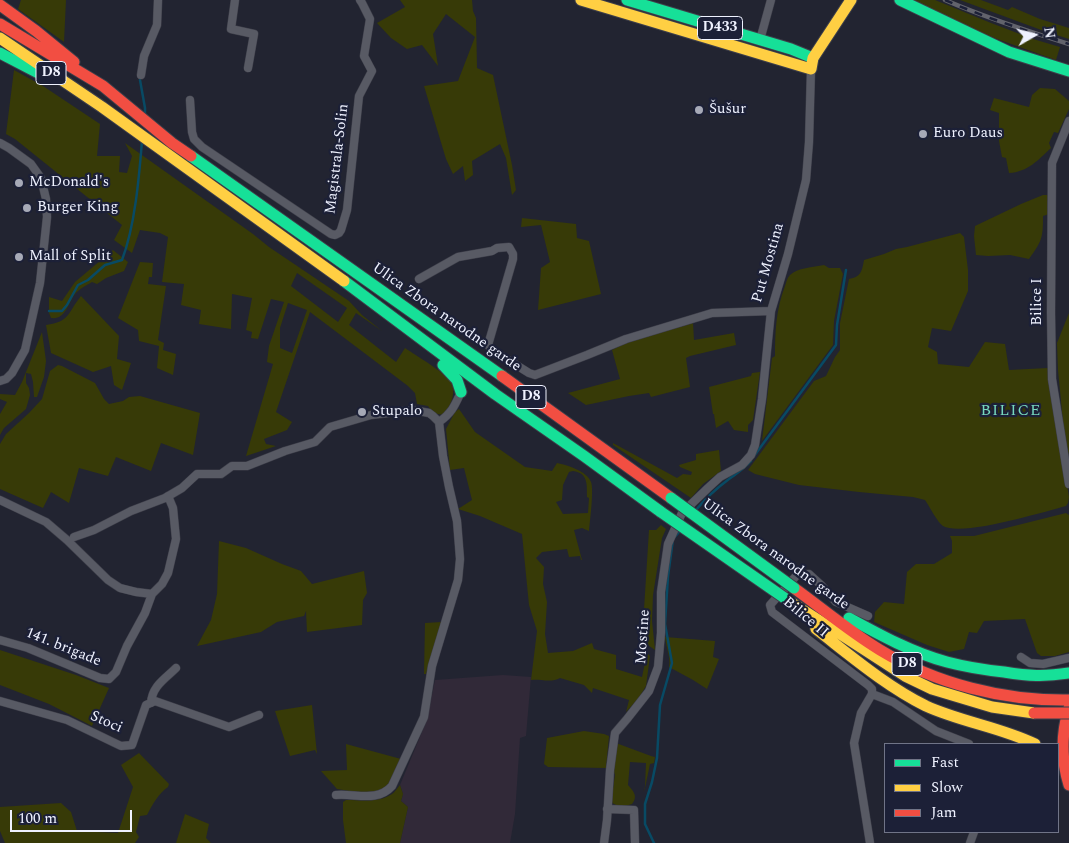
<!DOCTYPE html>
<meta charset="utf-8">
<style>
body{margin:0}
#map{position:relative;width:1069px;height:843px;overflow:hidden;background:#222431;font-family:Spectral,serif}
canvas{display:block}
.legend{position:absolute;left:884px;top:743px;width:175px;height:90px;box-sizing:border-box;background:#1c2037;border:1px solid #707487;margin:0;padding:6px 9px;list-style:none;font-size:15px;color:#eff2ff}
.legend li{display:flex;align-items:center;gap:10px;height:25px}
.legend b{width:25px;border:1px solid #707487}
.north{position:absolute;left:1009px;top:10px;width:50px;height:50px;-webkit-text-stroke:4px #1c2037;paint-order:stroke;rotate:82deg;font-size:14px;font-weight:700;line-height:20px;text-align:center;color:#eff2ff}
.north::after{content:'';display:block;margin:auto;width:18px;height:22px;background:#eff2ff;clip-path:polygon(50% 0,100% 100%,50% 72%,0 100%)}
.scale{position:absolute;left:10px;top:810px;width:122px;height:22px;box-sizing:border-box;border:2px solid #eff2ff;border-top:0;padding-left:6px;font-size:15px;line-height:18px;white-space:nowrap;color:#eff2ff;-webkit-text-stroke:4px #1c2037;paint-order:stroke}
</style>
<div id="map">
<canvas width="1069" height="843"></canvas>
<ul class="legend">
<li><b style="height:6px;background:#16e098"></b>Fast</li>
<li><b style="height:6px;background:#ffcf43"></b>Slow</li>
<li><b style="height:6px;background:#f24e42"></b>Jam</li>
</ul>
<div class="north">N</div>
<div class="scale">100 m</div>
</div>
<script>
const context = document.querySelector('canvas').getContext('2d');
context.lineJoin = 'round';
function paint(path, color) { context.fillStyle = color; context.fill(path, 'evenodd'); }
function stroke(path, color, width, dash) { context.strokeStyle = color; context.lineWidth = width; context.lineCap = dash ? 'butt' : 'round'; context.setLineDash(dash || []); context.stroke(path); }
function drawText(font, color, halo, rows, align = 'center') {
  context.font = font + ' Spectral,serif'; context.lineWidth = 4.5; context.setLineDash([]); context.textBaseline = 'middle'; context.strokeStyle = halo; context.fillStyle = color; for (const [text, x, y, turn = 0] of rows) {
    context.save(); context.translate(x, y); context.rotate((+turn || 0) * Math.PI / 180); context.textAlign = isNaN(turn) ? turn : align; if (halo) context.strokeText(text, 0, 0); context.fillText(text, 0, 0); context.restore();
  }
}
paint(new Path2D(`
 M503,675L531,677L526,736L520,738L515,814L510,843H400L408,807L401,801L403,794L400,785L427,720L435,680Z`), '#312938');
paint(new Path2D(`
 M21,0H66L64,42L18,9Z
 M400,0H472L473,11L476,18L477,68L493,75L512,165L516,190L512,195L506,158L500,144L472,161L473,175L465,181L463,166L453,174L446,159L424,86L458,81L475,37L446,14L433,34L438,66L422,45L407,49L391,38L377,23L405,7Z
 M911,0H935L991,23L1033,39L1060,47L1056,60L983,34Z
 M960,0H981L1008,10L1012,7L1040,19L1069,28V39L1044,31Z
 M14,70L43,86L100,124L97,156H120L119,172L127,173L132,156L125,143L253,234L269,247L349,301L362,315L382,331L356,313L349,325L396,362L405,348C415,355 446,373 451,382C457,393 450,407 443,415L433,413L428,406L417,404L415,393L408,386L310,312L276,412L292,422L287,430L264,439L266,444L276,446L246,456L273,364L267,362L269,346L284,302L271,299L258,339L251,338L252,332L246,330L252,298L232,294L231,329L199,324L201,310L181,305L184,284L162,282L168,237L160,233L140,230L132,253L114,240L122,225L15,139L6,134ZM297,273L347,308L338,322L291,286ZM288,303L307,310L292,353L280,348V328Z
 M1040,88L1055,89L1069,101V109L1058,133L1054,132L1049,143L1051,148C1038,160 1028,172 1009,173L1006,158L1002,157L999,141V113L990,110L994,98L1029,107L1032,95Z
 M1043,195H1047L1049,197V214L1043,216C1043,238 1042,241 1029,259L1010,255L988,256L976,255L974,236L975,226L1021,204Z
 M522,218L576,224L577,238L589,241L601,294L538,310L541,268L550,262L541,225L521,227Z
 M960,233L964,237L968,270V291L951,331L932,328L928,347L937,352L938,364L969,367L985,342L1005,344L1009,370L1048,368L1069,497L1068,503L1066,506C1043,512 962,537 943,526C937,522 930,507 925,500L913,497L859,492L799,485L755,474L748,470L814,381L826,376L835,357L840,350V323L849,279C861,277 862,271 864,260L884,254L896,249L907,247Z
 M113,250L128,262L124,271L106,278L97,284L92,282C87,285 79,289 75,294C68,303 66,320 51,318L49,313V297L62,301L75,282Z
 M140,262L153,263L152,277H149L148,284L166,286L158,340L164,343L163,350L176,354L173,375L157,368L159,346L139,341L138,330L118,318Z
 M824,265L829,268H840L843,274L834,321L833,345L762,441L772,358L775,356C775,332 776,309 785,286C786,283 787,278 790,275C797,268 813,267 824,265Z
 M81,296L119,336L117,359L131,363L122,390L114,385L111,366L93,372L51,353L46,325C70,322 68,312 81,296Z
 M1069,313V457L1063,422L1058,370L1057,343Z
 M693,323L694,340L734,333L736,345L690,356L686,358L690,387L651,397L649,393L629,396L586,405L568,393L620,379L612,350C625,343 639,337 653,333C667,330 679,328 693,323Z
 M42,332L46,361L44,377L37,397H34L33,382L31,374L26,373V383L29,388L30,395L26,409L4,428L0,435V414L7,402L0,399V394L15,395L22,382Z
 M58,365L62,366L95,383L104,399L109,404L123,401L129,397L140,396L200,413L193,455L161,443L151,471L116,457L108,476L79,468L69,503L51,492L43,508L0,489V444L6,434L29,413L42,399L50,371Z
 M760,372L753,420L748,425V432L734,430L728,421L716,428L714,414H713L709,387L751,376L752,373Z
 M459,409L475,432L525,467L552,471L557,463C567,465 587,471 591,482C594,489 590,521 589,531L582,528L574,530L582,560H581L580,556L569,557L567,549L542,552L536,558L544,567L543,584L547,602L545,634L548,653L573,651L592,643L594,649L616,655V669L642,677L647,653L650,656L646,686L638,699L626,712L629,700L593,688L592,693L584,685L560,678C552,683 540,679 531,680L537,631L529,605L522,534L480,516L458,509L472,500L464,468L450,470L446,429L455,412ZM573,471C588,473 587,484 587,497L589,498L588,513L563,514L556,502L562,500L563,485L569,472Z
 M613,443L677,478L683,474L691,475L692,472L680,467L679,465L696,460V454L719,450L721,471L703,484L691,498L613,445Z
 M1066,513L1069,515V652L1055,656H1041L1037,653L1025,619L984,621L977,633L969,632L964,649L949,652L927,645L874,622L875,612L884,602L904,604L907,572L916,564H934L952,553V541L950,536H974Z
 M661,525L666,529L662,538L653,595L652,621L655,650L642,641L649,530H656Z
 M219,541L246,548L282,564L301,571L312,584L364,571L367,593L363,600L362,625L307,632L306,611L304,616L277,622L261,632L197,646L211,620L217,594Z
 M442,622L426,674H424L425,623Z
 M665,637L715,641L713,657L719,659L707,689L693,680L669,667C671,658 666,647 665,637Z
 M0,650L76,675L109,688L92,726L49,704L0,685Z
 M312,705L317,754L315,750L290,756L275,711Z
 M584,731L604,734L609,736L606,768L548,767L544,764L547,738Z
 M616,743L651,756L655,757L654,763L650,764L645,788L643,792L645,787L646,763L630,762L628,785C634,792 638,796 632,804C624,807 617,807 611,802L615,775L614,772Z
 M346,744L401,759C398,767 394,777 389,784C379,799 352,791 337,789L321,771L347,770Z
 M139,753L169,784L168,787C159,793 152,805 147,815L140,816L136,832L139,837L135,843H5L0,831V807L61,803L71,812L77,831L118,833L133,787L121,765Z
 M400,785L403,794L401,801L408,807L400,843H346L343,820V802L346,800C361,800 379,803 392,794C395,792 397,788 400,785Z
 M185,814L209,824L206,838L211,843H176Z`), '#373a07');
stroke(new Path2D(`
 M140,80L145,108V113
 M49,311H62L67,305L78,285L88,280L105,265L122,260C135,226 139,178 142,141
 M754,456L836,345L837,325L846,270
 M696,510C705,499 717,488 729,479C737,473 744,469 751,461
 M654,843L645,824V804L652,782L657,758L660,705L672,663L665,624L668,576L673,539L680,531`), '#084a64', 2.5);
const street = new Path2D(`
 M235,0L231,29L254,34L248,68
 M760,40L771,0
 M141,75L144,56L157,25L158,0
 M190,100L192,132L194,139L202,147L331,234L335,235L339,233L341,230L347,210L359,96L372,71L364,56L370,19L362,3L360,0
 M1069,121L1052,163L1051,312L1052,379L1069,484
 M0,143L9,148L31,164L41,178L46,199L47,217L40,283L25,350L12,373L6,379L0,381
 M419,279L458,257L492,251L497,248L509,247L513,254V259L488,345L492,350L497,353L529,373L535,375L587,355L626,339L712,313L771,311
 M439,422C452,413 455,405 461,392
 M0,500L46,522L67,540L108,580L120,588L136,592L152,594
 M74,537L94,530L131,511L165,498L182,488L197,474H221L232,466H247L285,451L315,442L330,427L371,415L413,410L429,413L433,416L439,422L443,456L449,487L457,521L460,559L458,580L432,666L424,717L392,786C377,803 355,793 336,795
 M868,616L836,602L821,585L809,574L797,575L770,605L772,612L868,685L872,689V694
 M0,640L28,648L100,678L109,679L116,672L127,646L145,613L152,594L162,584L168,573L176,539L173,508L168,496
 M1021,657L1030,663L1043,664L1069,658
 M0,701L67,720L121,746L132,745L146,705L155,701L229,727L259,715
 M151,703C152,686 165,679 176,668
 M607,809L634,810L635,843
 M604,843L607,820L610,770L615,733L627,719L649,691L658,667L661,633V592L668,544L682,513L708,488L720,477L742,465L751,455L755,445L762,399L771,311L788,254L806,180L809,142L811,69
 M870,843L854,743L861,713L872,694L893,702L936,731L969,744
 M970,843L974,832`);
const fast = new Path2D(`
 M627,0L791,49L813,58
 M900,0L1009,52L1069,71
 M0,53L42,75
 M191,156L502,376
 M344,281L495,394L584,456L661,512
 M443,365L457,380L461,392
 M849,618C880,635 913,653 947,662C966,667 985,670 1004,672C1029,676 1044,677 1069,673`);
const slow = new Path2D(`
 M581,0L811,69L813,58L851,0
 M0,38L102,107L344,281
 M786,599L905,676L932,689L992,707L1034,713
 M814,620L816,629C851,656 886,686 926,706C961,722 1000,727 1035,744`);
const jam = new Path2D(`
 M0,5L36,31L74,62
 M0,24L103,86L172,143L191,156
 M502,376L671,498
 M794,588C823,609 850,632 880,650C936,684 1004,701 1069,700
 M1069,708C1061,734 1061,759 1069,785`);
stroke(street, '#3e3f4a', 9);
stroke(fast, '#3e3f4a', 13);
stroke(slow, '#3e3f4a', 13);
stroke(jam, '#3e3f4a', 13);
stroke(street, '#585a64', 8);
stroke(fast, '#16e098', 11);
stroke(slow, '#ffcf43', 11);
stroke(jam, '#f24e42', 11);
const rail = new Path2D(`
 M945,0C986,18 1027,31 1069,44`);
stroke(rail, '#62636c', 4.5);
stroke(rail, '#1c2037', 2.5, [8]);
const fastBridge = new Path2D(`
 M671,498L794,588
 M661,512L786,599`);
const jamBridge = new Path2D(`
 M1034,713H1069`);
stroke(fastBridge, '#3e3f4a', 13, []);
stroke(jamBridge, '#3e3f4a', 13, []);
stroke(fastBridge, '#16e098', 11);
stroke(jamBridge, '#f24e42', 11);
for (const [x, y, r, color] of [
 [699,110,5,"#a7aab7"],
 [923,134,5,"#a7aab7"],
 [19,183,5,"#a7aab7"],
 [27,208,5,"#a7aab7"],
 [19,257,5,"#a7aab7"],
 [362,412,5,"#a7aab7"]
]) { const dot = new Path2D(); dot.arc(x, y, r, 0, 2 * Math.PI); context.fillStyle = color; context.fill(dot); stroke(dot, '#1c2037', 2); }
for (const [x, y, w] of [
 [720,28,45],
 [51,73,30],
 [531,397,30],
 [907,664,30]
]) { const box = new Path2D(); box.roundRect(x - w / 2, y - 11.5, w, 23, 4); context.fillStyle = '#1c2037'; context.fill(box); stroke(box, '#eff2ff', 1); }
drawText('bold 14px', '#eff2ff', null, [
 ["D433",720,28],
 ["D8",51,73],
 ["D8",531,397],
 ["D8",907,664]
]);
drawText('15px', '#eff2ff', '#1c2037', [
 ["Šušur",709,110],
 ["Euro Daus",933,134],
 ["McDonald's",29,183],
 ["Burger King",37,208],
 ["Mall of Split",29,257],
 ["Stupalo",372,412]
], 'left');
drawText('15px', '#eff2ff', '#1c2037', [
 ["Magistrala-Solin",338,159,-83],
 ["Put Mostina",769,263,-74],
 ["Bilice I",1038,302,-90],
 ["Ulica Zbora narodne garde",446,318,35],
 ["Ulica Zbora narodne garde",775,555,36],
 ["Bilice II",805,618,40],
 ["Mostine",644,637,-86],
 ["141. brigade",63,648,22],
 ["Stoci",106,723,24]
]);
context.letterSpacing = '1px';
drawText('16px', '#77d8be', '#1c2037', [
 ["BILICE",1011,412]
]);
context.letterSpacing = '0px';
</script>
